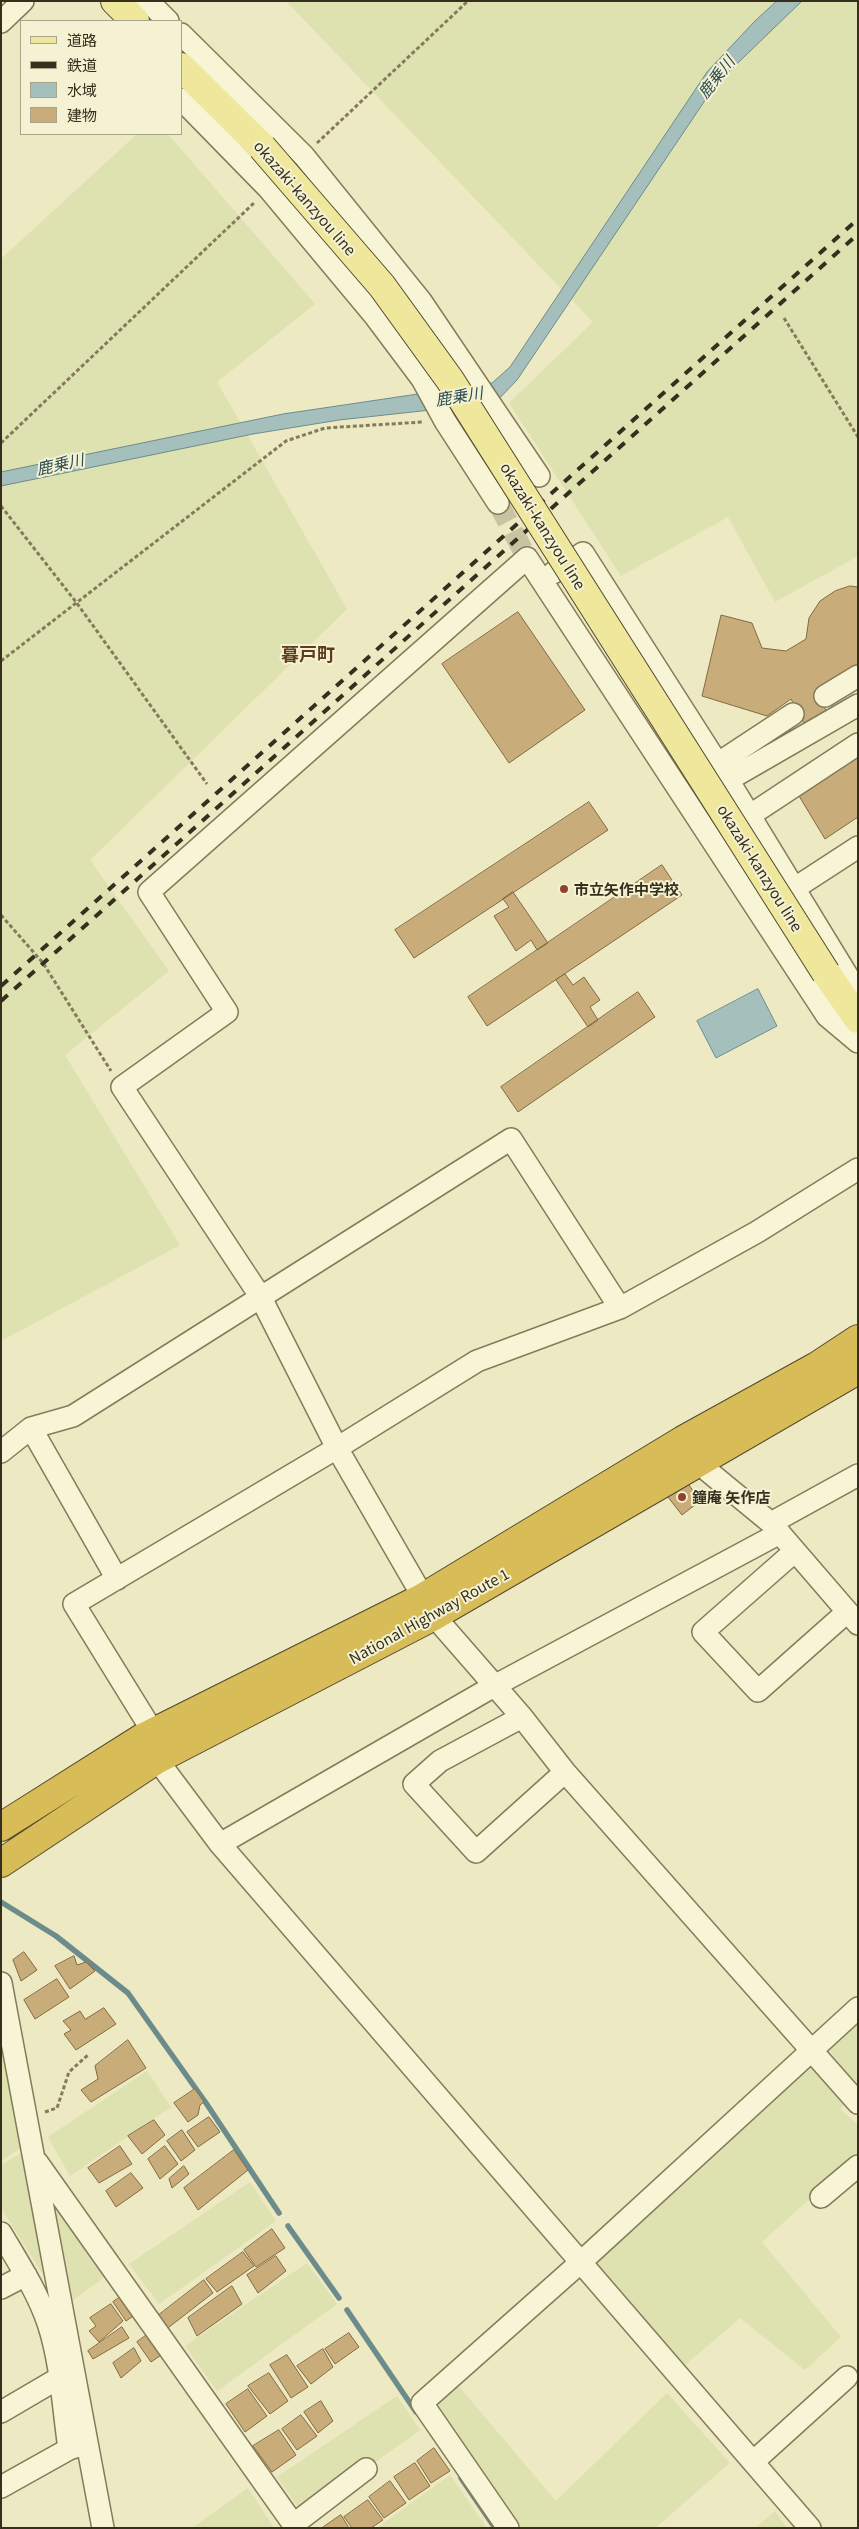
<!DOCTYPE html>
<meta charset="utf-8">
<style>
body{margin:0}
#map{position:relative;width:859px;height:2529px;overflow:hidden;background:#ece9c3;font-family:Georgia,"Noto Sans JP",serif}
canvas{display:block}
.frame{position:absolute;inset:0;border:2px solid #362f1e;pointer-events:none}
.legend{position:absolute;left:20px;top:20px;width:162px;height:115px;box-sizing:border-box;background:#f4f2d2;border:1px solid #a8a48a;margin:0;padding:6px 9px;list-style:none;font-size:15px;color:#362f1e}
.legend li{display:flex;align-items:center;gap:10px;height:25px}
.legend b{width:25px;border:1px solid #a8a48a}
</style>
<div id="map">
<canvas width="859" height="2529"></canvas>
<div class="frame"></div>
<ul class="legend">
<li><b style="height:6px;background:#eee79c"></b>道路</li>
<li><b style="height:6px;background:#362f1e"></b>鉄道</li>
<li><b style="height:14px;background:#a5bfbd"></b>水域</li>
<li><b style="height:14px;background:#c8ac7a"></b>建物</li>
</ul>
</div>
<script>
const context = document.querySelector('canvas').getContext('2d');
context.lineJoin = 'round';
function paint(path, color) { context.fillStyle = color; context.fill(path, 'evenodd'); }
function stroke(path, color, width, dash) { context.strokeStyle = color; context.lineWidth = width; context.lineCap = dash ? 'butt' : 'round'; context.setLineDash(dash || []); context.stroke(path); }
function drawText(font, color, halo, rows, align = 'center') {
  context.font = font + ' Georgia,"Noto Sans JP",serif'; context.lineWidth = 4; context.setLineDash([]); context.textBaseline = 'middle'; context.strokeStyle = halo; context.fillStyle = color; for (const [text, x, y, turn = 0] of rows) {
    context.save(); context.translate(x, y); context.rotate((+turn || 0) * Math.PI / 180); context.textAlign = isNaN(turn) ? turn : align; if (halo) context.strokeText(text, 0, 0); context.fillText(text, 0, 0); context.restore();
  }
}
paint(new Path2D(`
 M286,1H858V556L775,602L728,517L621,576L509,403L593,322Z
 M137,134H168L315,304L217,382L347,609L90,860L169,971L65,1055L180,1245L1,1341V259Z
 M858,2024V2091L840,2109L858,2125V2155L762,2242L841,2337L805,2370L740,2318L685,2365L594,2261Z
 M9,2042L24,2146L1,2161V2047Z
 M147,2071L171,2107L70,2176L48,2137Z
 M23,2152L52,2289L1,2208V2165Z
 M42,2176L110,2273L72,2301Z
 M250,2182L276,2221L159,2304L129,2264Z
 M307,2263L337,2304L217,2391L185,2346Z
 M456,2383L556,2501L667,2393L730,2463L655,2528H514L434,2408Z
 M397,2396L420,2430L303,2514L277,2477Z
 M450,2475L487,2528H377Z
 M248,2488L274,2528H192Z
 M775,2511L787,2528H755Z`), '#dee1b0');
const water = new Path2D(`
 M777,1H802L716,84L517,380L495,403L339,420L253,434L1,486V472L283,414L492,383L510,367L707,72L754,22Z
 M758,989L777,1026L716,1058L697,1021Z`);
paint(water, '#a5bfbd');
stroke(water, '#6c8c8c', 1);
stroke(new Path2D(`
 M1,1902L56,1936L128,1993L206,2103L279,2213
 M288,2226L339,2298
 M347,2310L416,2412
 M461,2478L495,2528`), '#6c8c8c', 5.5);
const building = new Path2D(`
 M850,586L858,587V665L815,693L829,715L807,729L791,699L767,716L702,696L721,615L752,623L762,648L786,651L806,639L809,618L820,601L835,591Z
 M518,612L585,710L509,763L442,664Z
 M858,751V817L825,839L796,791Z
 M589,802L608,830L414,958L395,930Z
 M662,865L682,895L487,1026L468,997Z
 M513,892L548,943L537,950L531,940L516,951L494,916L509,907L503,899Z
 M565,974L573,985L584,977L600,1000L590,1007L598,1020L588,1027L556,980Z
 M638,992L655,1017L518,1112L501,1087Z
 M685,1479L700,1501L682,1515L664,1492Z
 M24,1952L37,1970L21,1981L13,1960Z
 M74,1956L77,1965L86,1962L95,1971L70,1989L55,1966Z
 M57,1979L69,1997L35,2019L24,2000Z
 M104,2008L116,2024L76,2050L64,2034L71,2030L63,2021L80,2011L85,2019Z
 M128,2040L146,2068L91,2102L81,2090L98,2079L95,2066Z
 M195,2089L204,2102L200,2105L198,2115L188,2122L174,2103Z
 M209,2117L220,2132L198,2147L187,2132Z
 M154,2120L165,2135L142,2154L128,2136Z
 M182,2130L195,2150L181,2161L167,2141Z
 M120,2146L132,2164L99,2183L88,2168Z
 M165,2146L178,2164L160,2179L148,2159Z
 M234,2150L248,2170L198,2210L184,2188Z
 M184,2166L189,2174L172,2188L169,2179Z
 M131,2173L143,2188L116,2207L106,2191Z
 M272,2229L285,2248L256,2267L244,2250Z
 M243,2252L254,2266L217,2292L206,2279Z
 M276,2256L286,2271L258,2293L247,2275Z
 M204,2280L213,2293L164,2331L155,2318Z
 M232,2286L242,2304L197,2336L188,2318Z
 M126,2293L139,2312L126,2321L113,2302Z
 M111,2304L123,2321L99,2342L89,2331L96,2326L90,2318Z
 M122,2327L129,2338L93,2359L88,2351Z
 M155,2329L170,2349L151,2362L137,2342Z
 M349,2333L359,2347L335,2364L325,2349Z
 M134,2348L141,2361L121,2378L113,2363Z
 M323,2349L333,2367L311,2384L297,2366Z
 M287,2355L308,2387L291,2398L270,2365Z
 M269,2373L288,2401L270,2414L248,2386Z
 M248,2389L267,2416L245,2432L226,2404Z
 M321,2401L333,2421L318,2433L304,2412Z
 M301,2415L317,2436L297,2450L282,2429Z
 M279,2430L296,2455L272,2472L253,2446Z
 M434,2448L450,2471L431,2483L417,2461Z
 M415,2463L430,2486L409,2500L394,2477Z
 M390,2481L406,2503L384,2518L369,2497Z
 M368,2500L383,2520L371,2528H352L344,2517Z
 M341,2515L349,2528H322Z`);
paint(building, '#c8ac7a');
stroke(building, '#836a41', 1);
stroke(new Path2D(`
 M498,503L527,558`), '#c8c4a2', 21, [21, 11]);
const minor = new Path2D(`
 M142,1L152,5L168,21
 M1,22L23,1
 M181,34L304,156L421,301L539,476
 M181,99L269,189L374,315L422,379L445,421L498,503
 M553,573L583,553L728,780
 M825,696L858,676
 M858,705L728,780L858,993
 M717,764L793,714
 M749,816L858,744
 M795,888L858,847
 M858,1042L827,1016L527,558L149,892L227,1012L122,1087L260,1296L337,1448L434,1616L522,1717L565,1772L858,2103
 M31,1428L117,1579
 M690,1451L698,1463L771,1523L858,1624
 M1,1452L31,1428L73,1416L511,1139L620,1308
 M771,1523L858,1475
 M794,1552L703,1632L758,1691L847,1612
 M522,1717L440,1761L414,1784L476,1852L565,1772
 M153,1732L74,1604L337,1448L477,1361L620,1308L757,1232L858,1169
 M149,1749L220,1844L810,2528
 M220,1844L494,1686L780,1533
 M1,1983L103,2528
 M37,2162L296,2528
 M821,2197L858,2166
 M1,2233C18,2262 37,2291 48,2323C61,2362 63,2407 69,2449
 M1,2288L26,2275
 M1,2412L59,2378
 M753,2462L847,2377
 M1,2487L69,2449L82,2445
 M294,2524L366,2469
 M508,2528L422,2403L581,2262L858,2008`);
const major = new Path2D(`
 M115,1L135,21
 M181,67L262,147
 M826,973L858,1019`);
const highway = new Path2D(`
 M1,1827L142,1738L422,1598L683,1440L817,1366L858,1339
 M1,1863L156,1760L434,1616L858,1370`);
stroke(minor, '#857b5a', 24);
stroke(major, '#53482f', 30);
stroke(highway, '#53482f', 30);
stroke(new Path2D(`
 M317,143L468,1
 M784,318L858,437
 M1,443L254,203
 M1,506L76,602L207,784
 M1,661L286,441L325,428L423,422
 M1,915L43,963L111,1071
 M45,2112L57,2108L69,2072L89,2054`), '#857b5a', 3, [4, 2.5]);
stroke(minor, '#f7f5d5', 21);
stroke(major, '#eee79c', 28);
stroke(highway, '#d8bc57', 28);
stroke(new Path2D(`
 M1,986L858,219
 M1,1001L858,234`), '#362f1e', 4, [9, 9]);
const majorBridge = new Path2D(`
 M262,147L382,286L450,380L826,973`);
stroke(majorBridge, '#53482f', 30, []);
stroke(majorBridge, '#eee79c', 28);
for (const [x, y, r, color] of [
 [564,889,5,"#91432d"],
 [682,1497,5,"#91432d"]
]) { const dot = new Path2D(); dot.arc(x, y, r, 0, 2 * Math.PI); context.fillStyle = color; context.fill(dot); stroke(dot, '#f4f2d2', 2); }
drawText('15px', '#362f1e', '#f4f2d2', [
 ["okazaki-kanzyou line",305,198,49],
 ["okazaki-kanzyou line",543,526,58],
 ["okazaki-kanzyou line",760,868,58],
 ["National Highway Route 1",429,1616,-29]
]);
drawText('bold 15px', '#362f1e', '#f4f2d2', [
 ["市立矢作中学校",574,889],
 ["鐘庵 矢作店",692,1497]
], 'left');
drawText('italic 16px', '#2e4e55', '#f4f2d2', [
 ["鹿乗川",716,77,-52],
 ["鹿乗川",459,396,-9],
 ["鹿乗川",60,464,-12]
]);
drawText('bold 18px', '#603c1f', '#f4f2d2', [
 ["暮戸町",308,654]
]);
</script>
